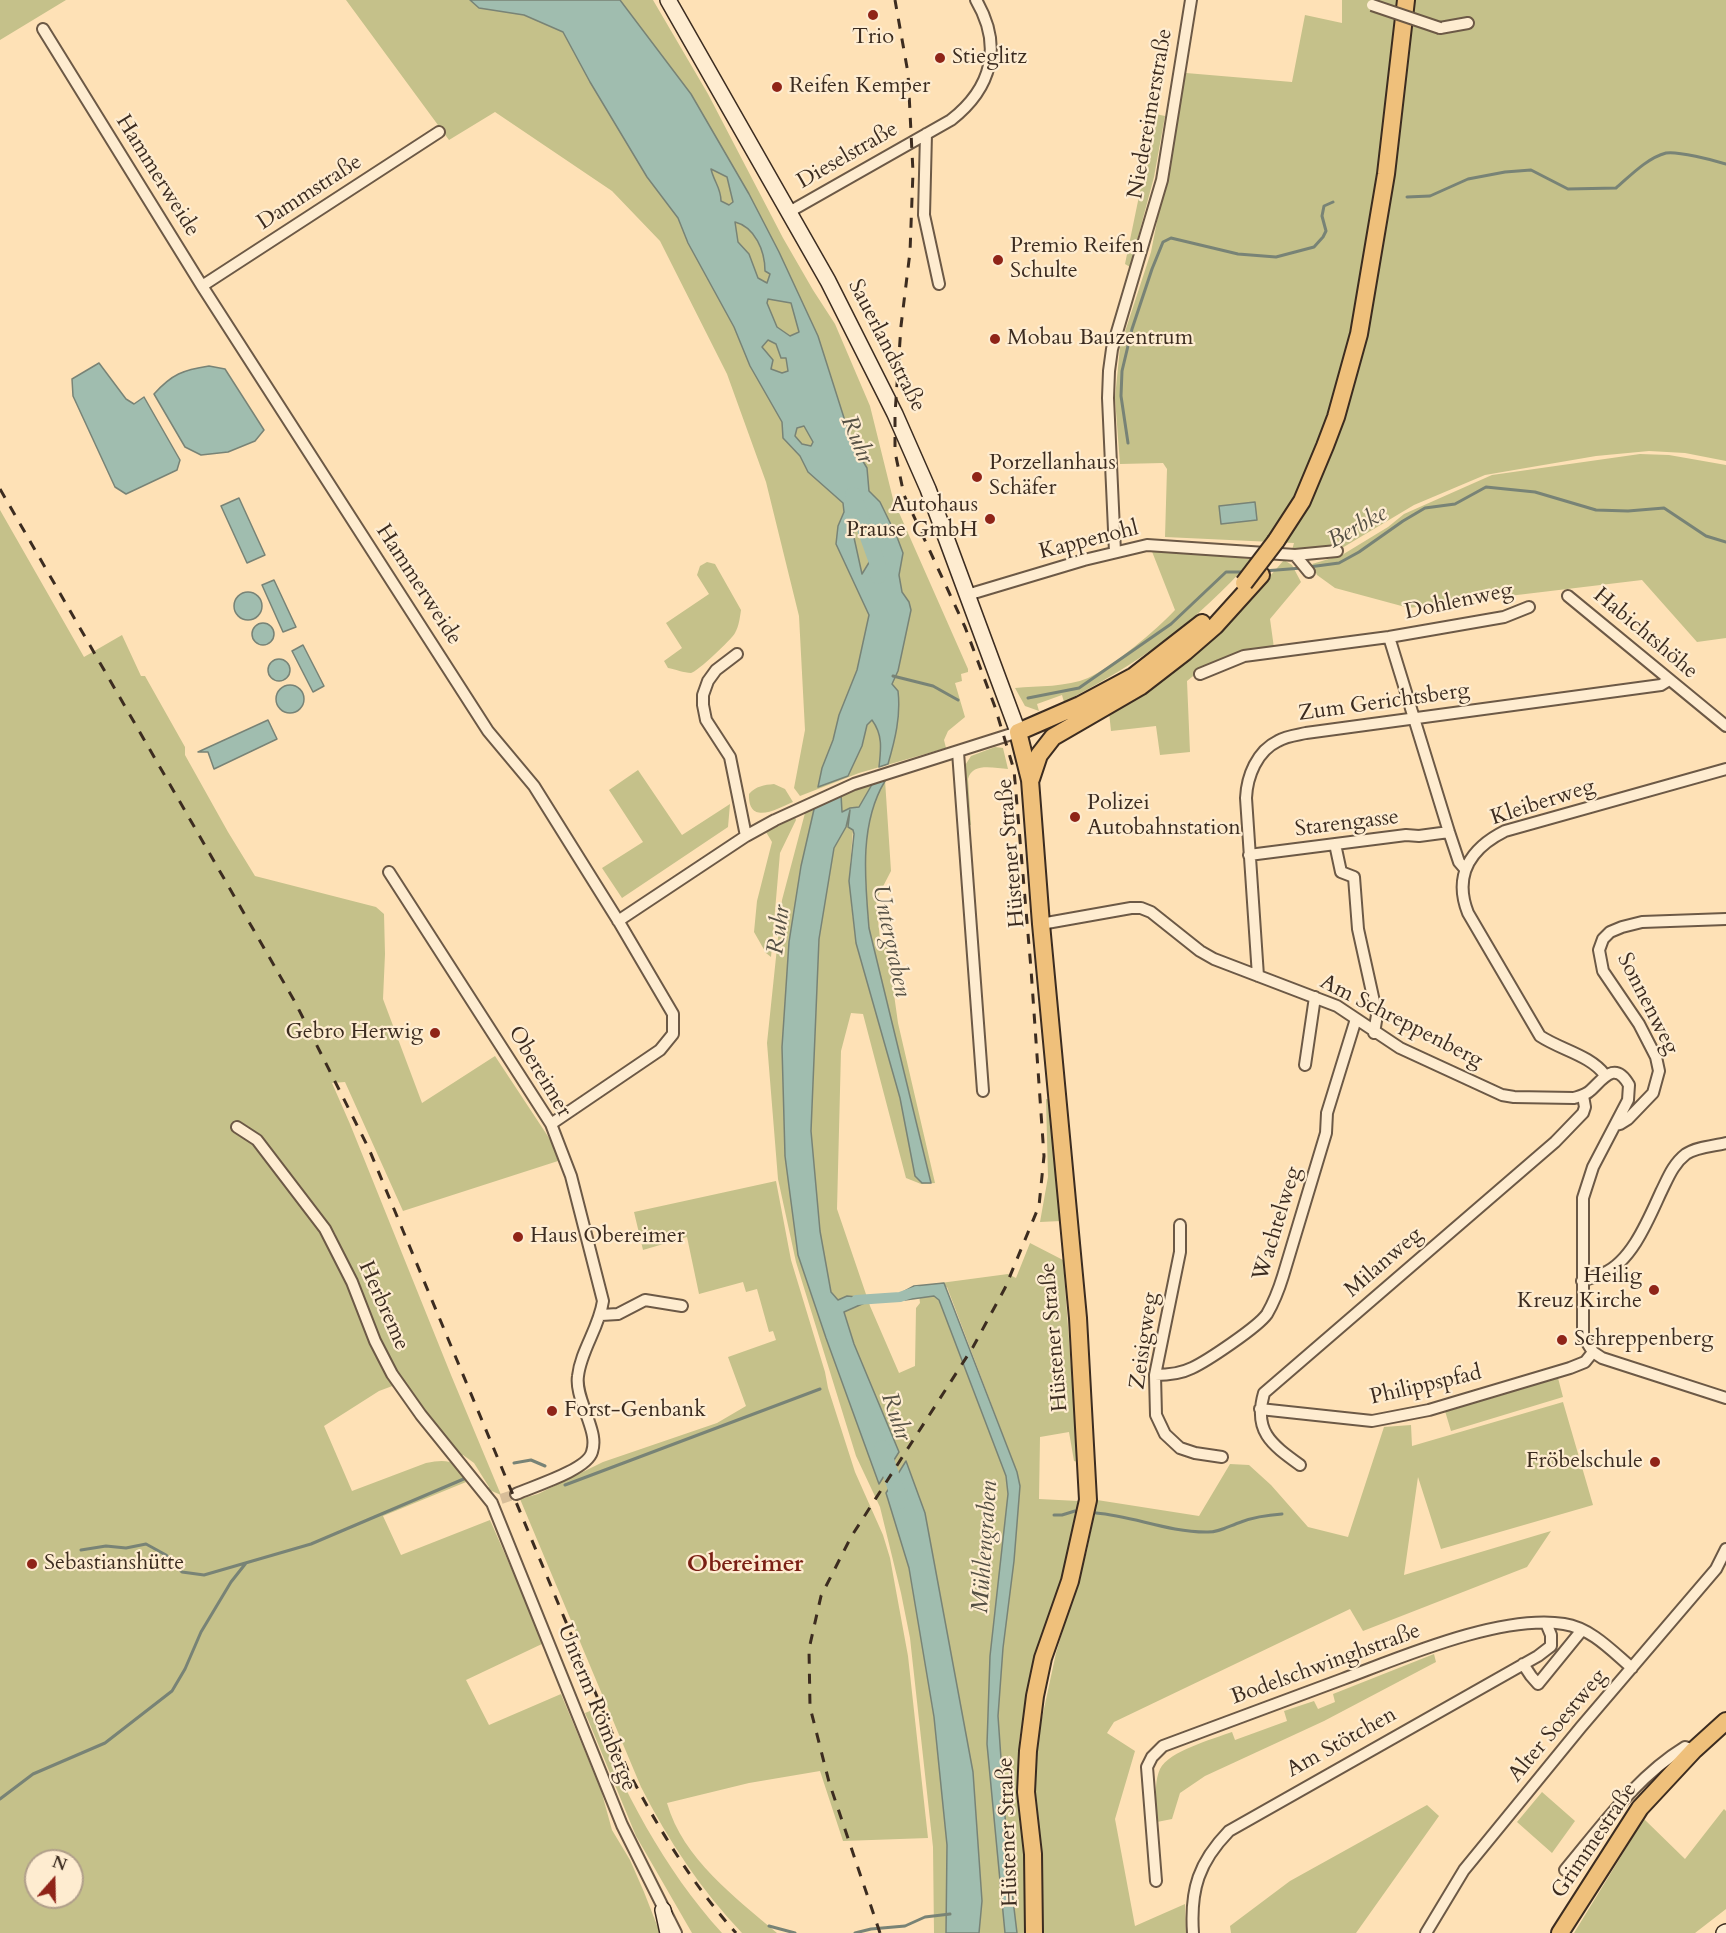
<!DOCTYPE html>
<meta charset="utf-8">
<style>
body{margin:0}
#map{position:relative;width:1726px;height:1933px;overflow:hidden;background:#fee1b6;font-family:Cardo,serif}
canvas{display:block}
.north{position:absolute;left:24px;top:1849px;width:60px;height:60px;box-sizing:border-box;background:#feecd0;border:2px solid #b09f8a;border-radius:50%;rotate:20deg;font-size:16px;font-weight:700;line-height:24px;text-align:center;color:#3c2c20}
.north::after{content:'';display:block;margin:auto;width:21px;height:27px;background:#8f2418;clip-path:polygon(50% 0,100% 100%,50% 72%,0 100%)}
</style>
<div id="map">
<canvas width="1726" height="1933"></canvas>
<div class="north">N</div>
</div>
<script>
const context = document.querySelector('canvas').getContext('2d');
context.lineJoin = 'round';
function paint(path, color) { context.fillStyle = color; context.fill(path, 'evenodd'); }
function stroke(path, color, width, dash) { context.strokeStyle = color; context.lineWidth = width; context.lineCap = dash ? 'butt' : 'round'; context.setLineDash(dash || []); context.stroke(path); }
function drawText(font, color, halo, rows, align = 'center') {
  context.font = font + ' Cardo,serif'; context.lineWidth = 4.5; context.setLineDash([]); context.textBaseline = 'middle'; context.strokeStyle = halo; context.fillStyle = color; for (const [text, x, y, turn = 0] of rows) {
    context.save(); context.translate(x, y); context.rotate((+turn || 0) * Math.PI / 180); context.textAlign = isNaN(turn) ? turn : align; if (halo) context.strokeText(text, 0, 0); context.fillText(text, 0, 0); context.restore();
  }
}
paint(new Path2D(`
 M0,0H66L0,40Z
 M346,0H653L708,94L783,238L813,290L835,324L870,406L893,499L968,669V672L961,674L962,681L955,683L965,717L948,731L944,740L946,748L859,773L800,796L794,788L805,730L799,616L766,482L727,374L660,241L612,191L495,112L449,140Z
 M1342,0H1726V461L1685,453L1649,451L1596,456L1485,475L1414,505L1337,551L1292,550L1294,543L1165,537L1167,469L1163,463L1120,464L1115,398L1120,347L1151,252L1186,73L1292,82L1305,15L1342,23Z
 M1151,113L1165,116L1154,177L1130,267L1125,264L1144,172Z
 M1640,454L1669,455L1726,465V638L1697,642L1642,580L1409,608L1335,588L1317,575L1312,564L1342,555L1388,527L1404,514L1492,475Z
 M0,510L84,657L122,635L141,676H145L185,747V755L228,832L255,876L376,907L384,914L385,954L383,999L422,1103L495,1056L551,1141L558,1161L403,1211L345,1082L332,1083L350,1124L451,1375L501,1495L487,1489L489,1487L474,1463L463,1455L460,1456C436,1426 409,1396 391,1363C369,1322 357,1277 334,1236L336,1235L330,1226L259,1134L239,1122L300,1201L330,1247L395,1385L379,1391L324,1426L352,1491L426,1463C450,1458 456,1462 471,1480L383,1516L401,1555L490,1520L544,1643L466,1680L489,1725L561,1694L601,1790L612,1830L630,1860L644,1892L660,1933H0ZM36,1861H72V1897H36Z
 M1151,549L1252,559C1197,622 1138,664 1064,702L1062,695L1037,704L1039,711L1025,706L1015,688C1038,686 1067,687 1088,678C1114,666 1156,630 1175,610Z
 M1284,560L1292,565L1301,582L1270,619L1274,648L1247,652L1208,664L1187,681L1190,752L1160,755L1156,726L1111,731L1109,712L1229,623Z
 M707,562L715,564L741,610C740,617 739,626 735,633C732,639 696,673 691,673C684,673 675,669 668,668L664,661L682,648L666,623L709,594L697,575L700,566Z
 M995,747L1003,748L1008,769C994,768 972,762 968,779L971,825H968L964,767L971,756Z
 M638,770L682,835L730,804L728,827L622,898L602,868L643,842L609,790Z
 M885,780L891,871L876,900L880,939L887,944L898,1023L935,1183L921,1184L906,1178L863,1014L851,1013L841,1051L837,1209L870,1306L899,1373L915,1366L916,1308L920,1303L918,1286L1008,1274L1016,1278L1030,1243L1063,1260L1078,1462L1074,1461L1069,1432L1040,1437L1039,1499L1078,1501L1068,1558L1026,1701L1019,1741V1792L1028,1872L1029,1933H1017L1008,1858L998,1716L1003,1648L1014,1561L1020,1486L1017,1472L947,1287L934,1296L939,1300L1006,1476L1008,1494L990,1656L987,1744L1005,1933H979L982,1901L973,1772L925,1513L886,1493L909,1568L934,1718L947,1845L946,1933H934L933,1847L910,1638L901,1593L880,1507L856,1456L796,1262L778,1179L767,1043L782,900L805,813L815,804L874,781ZM874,781H884C859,824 865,881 869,928L931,1182L915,1176L900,1098L856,943L852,910L849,881L853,830L859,807ZM841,795L842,813L849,809L846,827L834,848L819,939L811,1131L820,1231L831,1292L838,1300L847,1296L867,1298L869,1301L844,1311L854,1344L879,1483L826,1338L798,1255L785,1156L782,1047L789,942L801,866L815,805Z
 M774,784L785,789L793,802C777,809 748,826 749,794C756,786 764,785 774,784Z
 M795,817L796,820L780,853L771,957L766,953L754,932L757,901L772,842L766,832Z
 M1046,1099H1049L1061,1221L1040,1222L1048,1177Z
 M776,1181L791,1260L825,1372L828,1388L855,1472L883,1535L890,1558L908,1656L928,1838L843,1841L820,1771L749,1783L667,1803C683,1859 735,1897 777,1933H742C701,1890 668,1840 641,1787L520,1499L538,1494L603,1462L717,1423L746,1406L728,1357L776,1340L773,1331L769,1332L757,1289L746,1292L743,1282L699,1294L687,1237L643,1250L634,1212Z
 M1558,1378L1563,1397L1451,1431L1445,1411Z
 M1563,1402L1593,1505L1441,1549L1418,1477L1404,1575L1551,1531L1527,1567L1363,1631L1350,1609L1114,1722L1107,1733L1135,1751L1115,1819L1135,1926L1185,1904L1186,1933H1042L1033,1795L1034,1755L1056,1653L1087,1551L1097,1500L1199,1516L1230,1464L1249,1465L1271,1485L1308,1527L1348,1537L1384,1427L1411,1425L1412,1446Z
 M1434,1654L1436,1662L1324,1721L1205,1776L1180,1793L1172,1819L1157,1822C1157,1806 1153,1784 1160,1769C1169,1751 1213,1739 1232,1732L1235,1740L1287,1721L1284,1711L1314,1701L1318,1709L1335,1702L1333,1694Z
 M590,1711C624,1791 663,1868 722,1933H692L636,1836L589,1722L585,1713Z
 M1542,1792L1575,1821L1552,1853L1517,1822Z
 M1427,1805L1439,1816L1356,1933H1231L1230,1926L1290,1881Z
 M1724,1809L1726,1811V1909L1695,1933H1574L1644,1819L1685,1859Z`), '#c5c18a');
const water = new Path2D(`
 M470,0H620L691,94L749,194L779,252L818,336L852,443L867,468L869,491L880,502L897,537L903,553L899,575L902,592L909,602L911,610L898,671L892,684L898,691C901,716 895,740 888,764L879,767C881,749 883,735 872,720L867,725L862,746L848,776L818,787L822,768L833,740L839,715L857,670L869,615L836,544L838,526L844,512L843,503L808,472L800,456L783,438L782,422L750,366L734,327L688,243L678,218L647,177L590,82L563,32L524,15L479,8ZM711,169L727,177L733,202L729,205L721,201C721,188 714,182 711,169ZM735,222C755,227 765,251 765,271L770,274L767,283L758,278L749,254L738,242ZM768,299L791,303L799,332L790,336L777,327L767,303ZM768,340L776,344L781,358H786L788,371L782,373L771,369L773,360L762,347ZM804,426L813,442L811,446L802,444L795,436L797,428ZM863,507L874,532L876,551L862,574L853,533Z
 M99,363L126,399L134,404L144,397L180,460L177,470L126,494L115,487L73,396L72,379Z
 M209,366L225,369L264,430L255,441L228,452L201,455L185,447L154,394C172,374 183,370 209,366Z
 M239,498L265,555L247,563L221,506Z
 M1255,502L1257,520L1221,524L1219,506Z
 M274,580L296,627L283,632L262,585Z
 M234 606a14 14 0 1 1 28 0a14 14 0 1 1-28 0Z
 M252 634a11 11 0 1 1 22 0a11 11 0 1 1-22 0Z
 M303,645L324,686L313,692L292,651Z
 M268 670a11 11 0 1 1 22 0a11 11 0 1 1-22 0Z
 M276 699a14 14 0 1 1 28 0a14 14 0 1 1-28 0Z
 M268,720L277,739L214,769L208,752H198Z
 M874,781H885C859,824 865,880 869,928L931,1183H922L915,1176L900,1098L856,943L849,881L854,834L853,830L848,827L850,810L846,827L834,848L819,939L811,1131L820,1231L831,1292L838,1300L847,1296L867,1298L869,1301L844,1312L854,1344L899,1452L879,1484L826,1338L798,1255L785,1156L782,1047L789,942L801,866L815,805L841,794L842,812L850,808L859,807Z
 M944,1283L1017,1472L1020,1486L1014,1561L1003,1648L998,1716L1008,1858L1017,1933H1005L987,1744L990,1656L1008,1494L1006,1476L939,1300L934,1296L905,1300L903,1292L914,1286Z
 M906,1461L925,1513L973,1772L982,1901L979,1933H946L947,1845L934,1717L909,1568L886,1493Z`);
paint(water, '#a0bdaf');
stroke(water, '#788376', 1.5);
stroke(new Path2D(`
 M1407,197L1430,196L1468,179L1505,172L1531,170L1568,189L1616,188C1630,176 1647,158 1666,153C1678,151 1713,160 1726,164
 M1128,443L1121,396L1122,371L1132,329L1152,269L1163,242L1171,238L1238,254L1276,257L1314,247L1323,237L1326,231L1322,216L1324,206L1333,202
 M1309,567L1339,563L1359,552L1403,521L1425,508L1455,504L1486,487L1535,492L1596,510L1628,511L1664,508L1706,536L1726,542
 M1264,571L1302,568
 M893,676L933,686L958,700
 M1028,698L1079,688L1171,624L1226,572H1245
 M514,1463L531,1460L545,1466
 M565,1485L820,1389
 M1096,1513C1133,1516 1168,1532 1206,1532C1218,1533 1229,1526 1241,1522C1254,1517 1268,1515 1282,1514
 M1054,1515H1062L1075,1511
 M81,1550L106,1546L126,1548L146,1544L166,1555L172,1562
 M175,1565L182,1572L204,1575L311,1544L466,1478
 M0,1799L33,1774L105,1743L172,1691L185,1669L201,1632L231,1582L246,1563
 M769,1926L795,1933
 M855,1933L871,1929L905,1926L925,1917L950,1914`), '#788376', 3);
stroke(new Path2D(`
 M856,1300L900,1297L917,1291`), '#a0bdaf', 10);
stroke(new Path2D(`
 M853,495L878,565V576
 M882,1448L900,1501`), '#a0bdaf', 16);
stroke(new Path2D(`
 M501,1499L516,1494`), '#d7bd98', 10, [10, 5]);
const street = new Path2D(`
 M1440,28L1468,23
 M43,29L202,286L488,731L534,786L619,922L673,1014V1034L660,1050L551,1124
 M926,134L924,215L939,284
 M789,212L951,120C992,88 1003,46 976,0
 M202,286L439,132
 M1115,552L1108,398L1109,371L1112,349L1162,180L1191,0
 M1295,555L1309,572
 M967,595L1084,560L1147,545L1295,555L1337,551
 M1568,596L1726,726
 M1389,637L1449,832L1459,862L1465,869
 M737,654L716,670L708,681L703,695V705L706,720L730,757L746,836
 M1200,674L1244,656L1389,637L1504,617L1529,607
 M958,752L983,1091
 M1335,844L1341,872L1354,877L1358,929L1377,1015L1374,1033
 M1249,855L1406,835L1419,836L1449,832
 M389,872L551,1124L571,1176L603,1301C599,1328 581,1350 578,1376C576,1389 583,1404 587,1416C591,1428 596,1440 592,1452C587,1470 534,1486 516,1494
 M618,921L746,836L775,820L854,784L1018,732
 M1041,924L1131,908H1141L1151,912L1200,951L1214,959L1337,1006L1400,1048L1502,1095L1514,1097L1574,1098C1581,1096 1586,1095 1591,1090C1603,1079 1615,1060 1629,1085L1628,1100L1593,1167L1583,1198V1336L1593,1352L1602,1358L1726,1398
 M1258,976L1246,798C1247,776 1257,751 1278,741C1286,736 1297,735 1306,733L1661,685L1669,680
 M1305,1065L1315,997
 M1605,1075C1590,1055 1561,1050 1540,1036L1468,913C1453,875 1471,848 1505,831L1726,769
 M1616,1125L1620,1124L1628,1119L1653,1093L1659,1071L1656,1057L1639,1024L1603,971L1599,950L1603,939L1610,932L1622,927L1642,922L1726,919
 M237,1127L257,1140L325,1229L352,1282L375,1341L392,1374L421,1415L492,1503L622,1825L676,1933
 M1180,1225V1252L1155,1375L1156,1415L1165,1434L1180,1448L1195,1453L1222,1457
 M1582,1281C1590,1278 1597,1276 1604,1273C1632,1261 1649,1218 1661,1192C1668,1178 1673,1164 1686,1154C1696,1147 1714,1146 1726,1143
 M601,1315L618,1314L645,1300L682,1306
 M1155,1375C1168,1375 1180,1374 1192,1368C1207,1361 1258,1327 1267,1314C1274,1302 1279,1289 1283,1276L1326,1133L1327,1113L1356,1019
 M1260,1409L1372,1421L1429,1410L1570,1368L1585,1362L1593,1352
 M1300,1465C1271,1444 1253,1431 1264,1393L1555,1142L1583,1113L1585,1107L1583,1096
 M1523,1664L1531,1676L1538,1684L1582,1630
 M1565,1870C1602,1826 1636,1777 1685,1747L1694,1750
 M1156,1881L1147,1767L1152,1757L1163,1746C1223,1724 1283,1701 1343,1679C1402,1657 1501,1614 1564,1624C1591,1628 1612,1651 1632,1668
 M1193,1933C1190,1889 1199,1862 1229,1831L1538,1656L1551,1646V1635L1546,1623
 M1426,1933L1464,1870L1581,1727L1716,1569L1726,1549`);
const secondary = new Path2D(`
 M668,0L828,281L895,414L928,489L1018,732
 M663,1910L668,1933
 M1724,1933L1726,1932`);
const primary = new Path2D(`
 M1276,541L1302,501L1325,446L1336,417L1359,334L1386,174L1406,0
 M1018,732L1030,780L1041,924L1078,1318L1088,1500L1070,1581L1043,1658L1035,1696L1028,1751L1026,1792L1033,1854L1034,1933
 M1018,732L1080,705L1134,676L1202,623
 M1031,779L1039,755L1053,737L1141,686L1185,652L1215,626L1261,575
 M1560,1933L1640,1808L1694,1750L1726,1721`);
stroke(street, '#6c5946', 14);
stroke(secondary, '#3c2c20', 18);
stroke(primary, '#3c2c20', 20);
stroke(street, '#feecd0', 10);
stroke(secondary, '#feecd0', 15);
stroke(primary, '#efc07b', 16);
stroke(new Path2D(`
 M0,489L295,1002L369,1149L628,1771C659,1829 692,1884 736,1933
 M880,1933L829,1782L810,1707L809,1649L821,1596L851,1537L973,1347L1005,1288L1039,1206L1044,1156L1031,969L1014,770L995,707L965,627L904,495L895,452V414L901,326L910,252L913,172L908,73L895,0`), '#3c2c20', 3, [10, 10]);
const streetBridge = new Path2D(`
 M1372,5L1440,28`);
const primaryBridge = new Path2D(`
 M1244,583L1276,541`);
stroke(streetBridge, '#6c5946', 14, []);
stroke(primaryBridge, '#3c2c20', 20, []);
stroke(streetBridge, '#feecd0', 10);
stroke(primaryBridge, '#efc07b', 16);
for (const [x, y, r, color] of [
 [873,15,6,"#8f2418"],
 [940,58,6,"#8f2418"],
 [777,87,6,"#8f2418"],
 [998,260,6,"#8f2418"],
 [995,339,6,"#8f2418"],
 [977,477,6,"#8f2418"],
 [990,519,6,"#8f2418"],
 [1075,817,6,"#8f2418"],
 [435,1033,6,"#8f2418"],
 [518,1237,6,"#8f2418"],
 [1654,1290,6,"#8f2418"],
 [1562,1340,6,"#8f2418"],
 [552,1411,6,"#8f2418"],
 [1655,1462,6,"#8f2418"],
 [32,1564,6,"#8f2418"]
]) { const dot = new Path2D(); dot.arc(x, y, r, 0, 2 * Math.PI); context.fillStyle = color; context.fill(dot); stroke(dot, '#feecd0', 2); }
drawText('22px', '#3c2c20', '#feecd0', [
 ["Trio",873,38,"center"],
 ["Stieglitz",952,58],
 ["Reifen Kemper",789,87],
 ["Premio Reifen",1010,247],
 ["Schulte",1010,272],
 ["Mobau Bauzentrum",1007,339],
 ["Porzellanhaus",989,464],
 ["Schäfer",989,489],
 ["Autohaus",978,506,"right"],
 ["Prause GmbH",978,531,"right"],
 ["Polizei",1087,804],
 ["Autobahnstation",1087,829],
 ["Gebro Herwig",423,1033,"right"],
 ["Haus Obereimer",530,1237],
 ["Heilig",1642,1277,"right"],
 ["Kreuz Kirche",1642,1302,"right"],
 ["Schreppenberg",1574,1340],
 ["Forst-Genbank",564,1411],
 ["Fröbelschule",1643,1462,"right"],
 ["Sebastianshütte",44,1564]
], 'left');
drawText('22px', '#3c2c20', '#feecd0', [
 ["Niedereimerstraße",1151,114,-80],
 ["Dieselstraße",848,156,-30],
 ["Hammerweide",157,176,58],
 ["Dammstraße",310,193,-33],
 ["Sauerlandstraße",886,346,63],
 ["Kappenohl",1089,541,-14],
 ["Hammerweide",418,585,57],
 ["Dohlenweg",1459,602,-12],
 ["Habichtshöhe",1645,634,40],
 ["Zum Gerichtsberg",1384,703,-8],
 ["Kleiberweg",1543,803,-18],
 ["Starengasse",1347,824,-7],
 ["Hüstener Straße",1012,853,-95],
 ["Sonnenweg",1647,1004,63],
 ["Am Schreppenberg",1401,1022,27],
 ["Obereimer",539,1072,59],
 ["Wachtelweg",1278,1224,-73],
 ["Milanweg",1384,1263,-41],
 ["Herbreme",383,1306,66],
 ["Hüstener Straße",1055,1337,-95],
 ["Zeisigweg",1145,1341,-82],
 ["Philippspfad",1426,1386,-13],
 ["Bodelschwinghstraße",1326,1665,-20],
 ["Unterm Römberge",596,1708,68],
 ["Alter Soestweg",1558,1726,-50],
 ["Am Stötchen",1342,1743,-29],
 ["Hüstener Straße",1009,1832,-92],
 ["Grimmestraße",1595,1841,-56]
]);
drawText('italic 24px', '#555044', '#feecd0', [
 ["Ruhr",856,440,67],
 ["Berbke",1358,528,-29],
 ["Ruhr",780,930,-82],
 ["Untergraben",890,941,78],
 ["Ruhr",895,1417,71],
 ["Mühlengraben",986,1547,-86]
]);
drawText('bold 24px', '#7a1f14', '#feecd0', [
 ["Obereimer",745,1565]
]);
</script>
